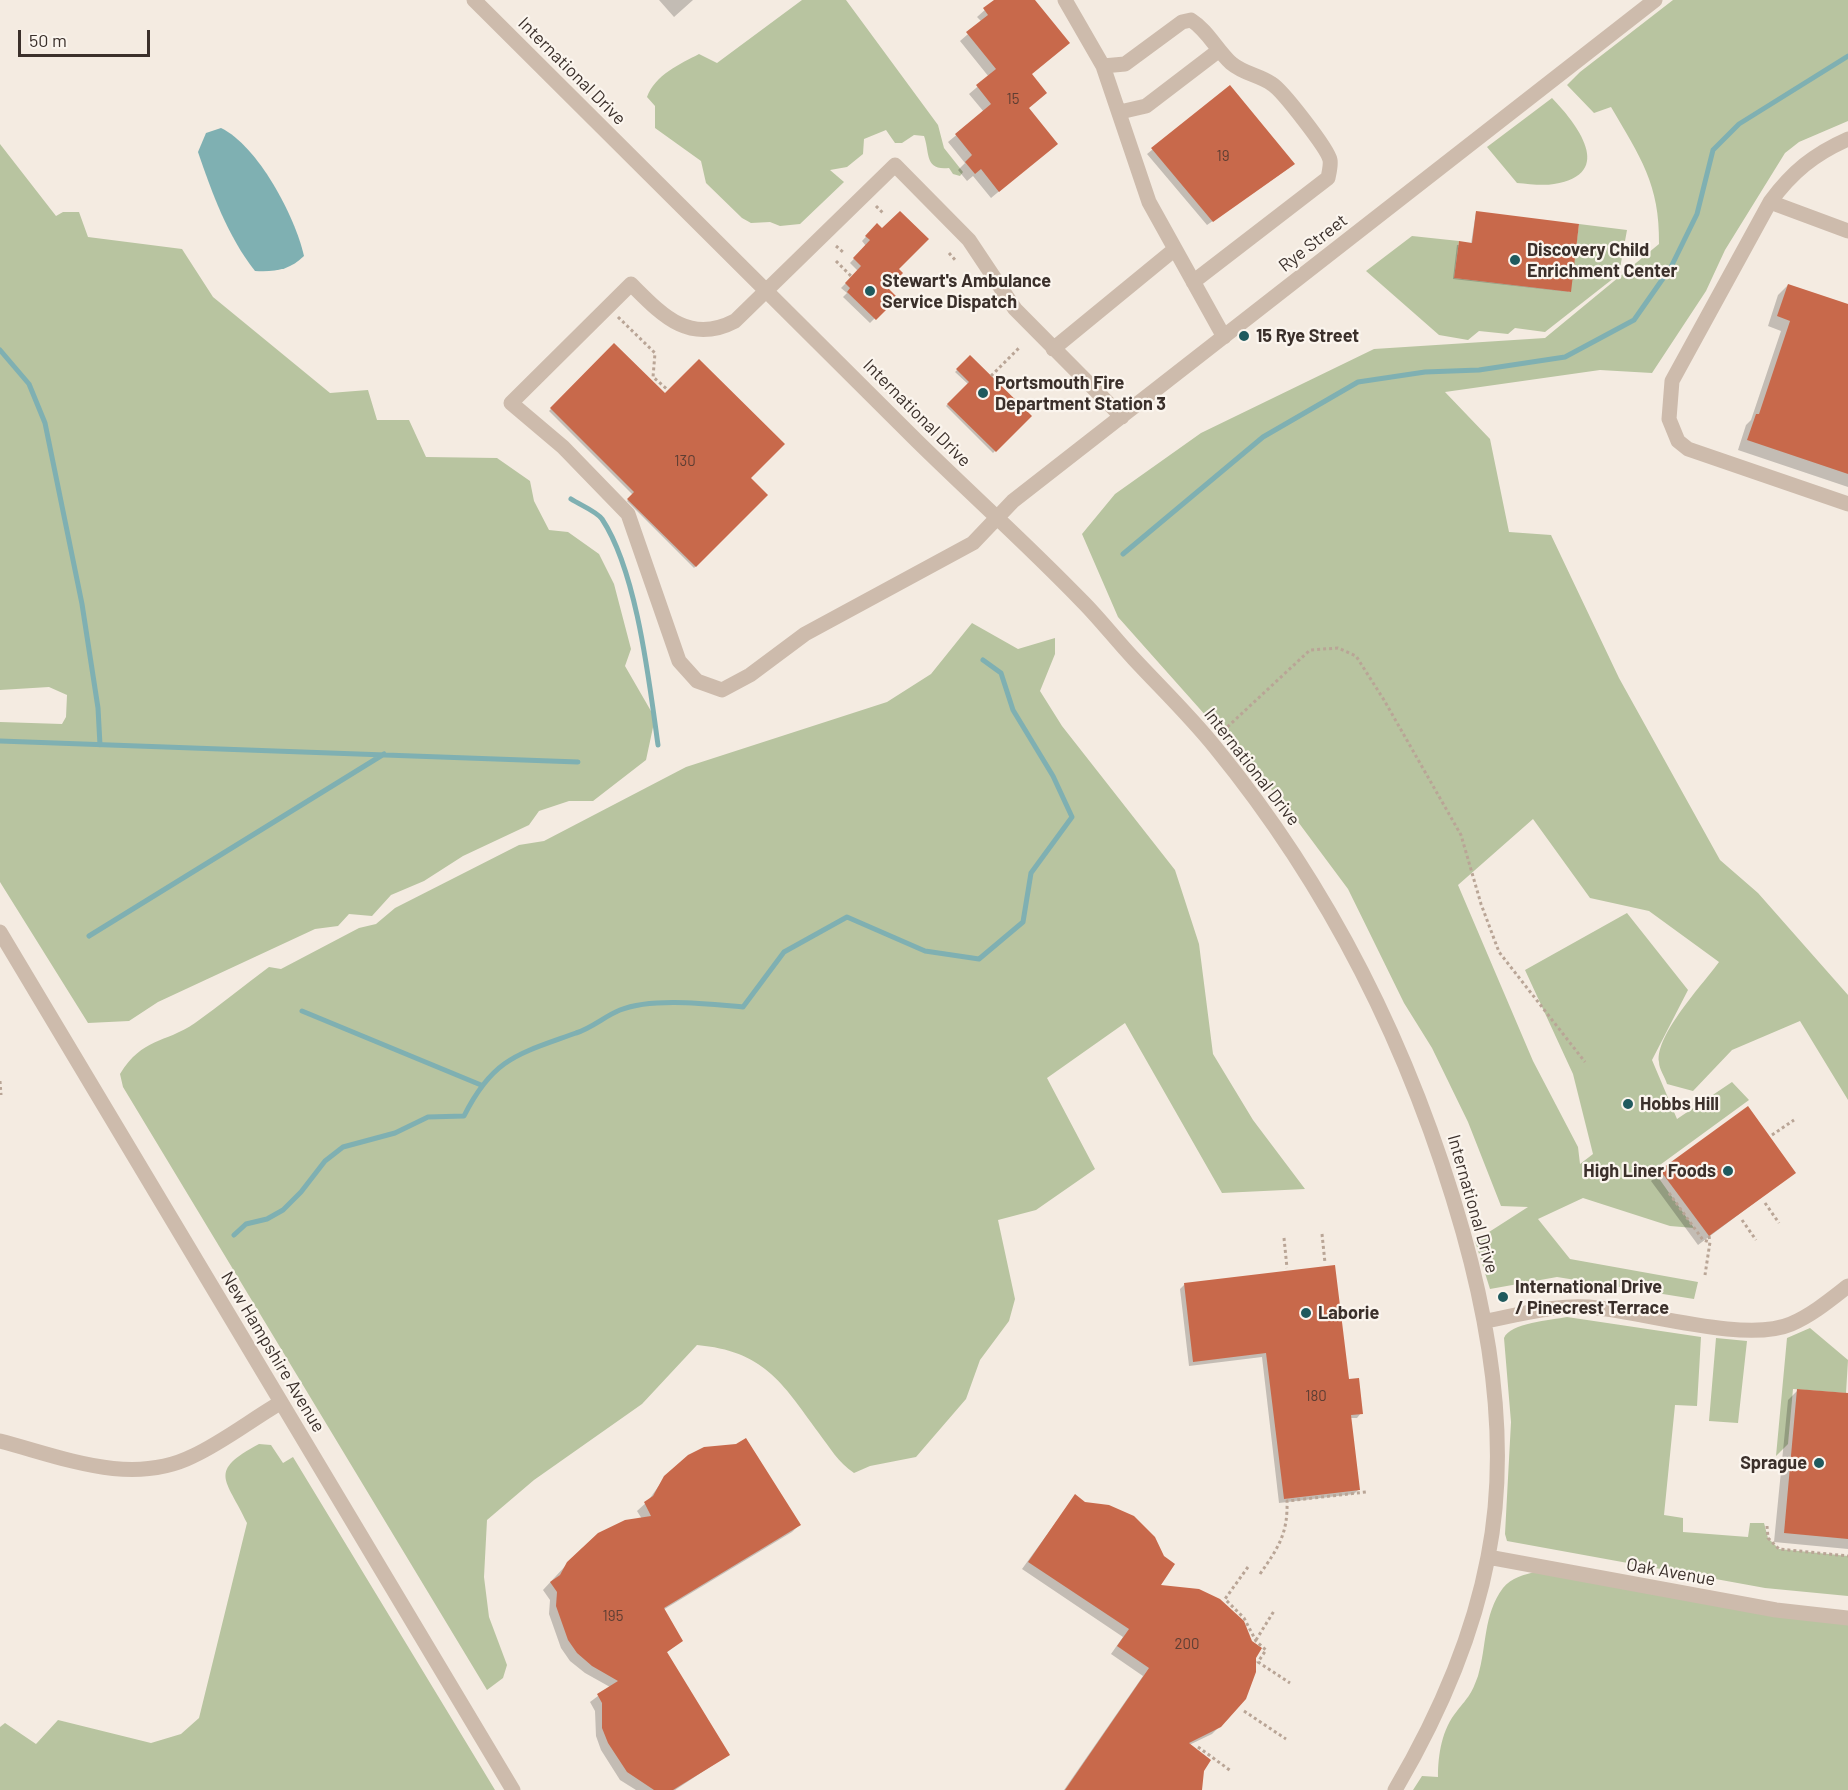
<!DOCTYPE html>
<style>
body{margin:0}
#map{position:relative;width:1848px;height:1790px;overflow:hidden;background:#f4ebe1;font-family:Barlow,sans-serif}
canvas{display:block}
.scale{position:absolute;left:18px;top:30px;width:132px;height:27px;box-sizing:border-box;border:3px solid #3b302b;border-top:0;padding-left:8px;font-size:18px;line-height:21px;white-space:nowrap;color:#3b302b;-webkit-text-stroke:4px #fbf5ee;paint-order:stroke}
</style>
<div id="map">
<canvas width="1848" height="1790"></canvas>
<div class="scale">50 m</div>
</div>
<script>
const context = document.querySelector('canvas').getContext('2d');
context.lineJoin = 'round';
function paint(path, color) { context.fillStyle = color; context.fill(path, 'evenodd'); }
function stroke(path, color, width, dash) { context.strokeStyle = color; context.lineWidth = width; context.lineCap = dash ? 'butt' : 'round'; context.setLineDash(dash || []); context.stroke(path); }
function drawText(font, color, halo, rows, align = 'center') {
  context.font = font + ' Barlow,sans-serif'; context.lineWidth = 4.5; context.setLineDash([]); context.textBaseline = 'middle'; context.strokeStyle = halo; context.fillStyle = color; for (const [text, x, y, turn = 0] of rows) {
    context.save(); context.translate(x, y); context.rotate((+turn || 0) * Math.PI / 180); context.textAlign = isNaN(turn) ? turn : align; if (halo) context.strokeText(text, 0, 0); context.fillText(text, 0, 0); context.restore();
  }
}
paint(new Path2D(`
 M802,0H846L938,125L944,148L963,172L960,176L953,174L949,168C924,171 930,152 924,136L914,135L902,143H895L886,130L864,139L863,154L847,167L830,170L844,182L800,224L780,226L770,222L751,223L742,218L706,183L701,161L655,128V106L647,97C655,75 680,64 699,54L717,63Z
 M1673,0H1848V121L1799,142L1785,153L1725,250L1706,291L1652,373L1600,370L1445,392L1490,439L1509,532L1551,535L1619,678L1720,860L1758,893L1848,995V1100L1800,1021L1732,1050L1693,1091L1667,1084C1665,1077 1659,1069 1659,1062C1655,1035 1704,983 1719,962L1649,911L1590,898L1533,819L1458,885L1533,1061L1578,1147L1580,1164L1593,1154L1573,1074L1525,970L1627,913L1688,990L1652,1060L1677,1119L1732,1082L1749,1100L1653,1170L1694,1228L1670,1226L1583,1198L1538,1219L1570,1259L1698,1282L1694,1299L1557,1277L1490,1289L1475,1241L1528,1207L1501,1206L1468,1122L1432,1048L1404,1003L1348,889L1287,807L1118,617L1082,534L1115,494L1201,433L1374,349L1545,338L1659,244C1660,184 1640,157 1611,107L1594,113L1567,85L1580,72Z
 M1552,98C1576,123 1617,174 1554,184C1543,186 1529,184 1517,183L1487,147Z
 M0,144L56,216L63,212H79L88,237L182,249L213,297L330,393L368,390L377,420H409L426,457L497,458L530,481L534,501L549,530L568,532L599,554L614,584L631,649L625,666L655,718L646,760L593,801H569L539,811L529,825L463,856L424,881L391,895L372,916L349,914L338,926L315,929L158,1002L129,1021L88,1023L0,882V722L62,724L66,717L67,695L49,687L0,690Z
 M1579,224L1627,230L1619,274L1545,332L1515,328L1508,334L1479,331L1468,340L1439,335L1366,271L1412,236L1459,241L1454,278L1570,292Z
 M972,623L1018,649L1055,638V654L1040,691L1062,726L1175,870L1199,944L1213,1054L1253,1120L1305,1189L1222,1193L1125,1023L1047,1078L1095,1169L1036,1210L998,1220L1015,1299L1009,1321L980,1360L966,1399L916,1457L870,1466L854,1473C838,1462 830,1448 818,1432C782,1382 763,1351 697,1345L642,1404L534,1480L487,1520L484,1577L489,1617L507,1665L503,1678L487,1690L123,1087L120,1074C143,1037 164,1044 195,1023C220,1005 245,985 269,967L281,969L359,928L376,924L395,908L519,845L544,841L686,767L887,702L931,674Z
 M1567,1317L1701,1337L1697,1406L1675,1405L1664,1515L1683,1518V1532L1748,1537L1750,1523H1764L1768,1538L1779,1549L1848,1556V1596L1765,1588L1507,1541L1505,1534L1511,1422L1504,1338C1510,1323 1551,1320 1567,1317Z
 M1810,1328L1848,1360L1846,1393L1793,1389L1788,1444L1776,1456L1787,1338Z
 M1716,1338L1747,1341L1738,1423L1709,1421Z
 M259,1444L271,1445L283,1463L293,1457L495,1790H0V1727L5,1723L36,1744L58,1720L151,1743L181,1734L199,1718L247,1523C226,1478 207,1472 259,1444Z
 M1536,1572L1848,1625V1790H1413L1422,1776L1438,1777C1438,1754 1442,1729 1457,1711C1469,1696 1471,1695 1478,1676C1487,1646 1483,1615 1503,1588C1511,1578 1525,1574 1536,1572Z`), '#b8c4a0');
paint(new Path2D(`
 M221,128C258,146 295,216 304,256C290,270 275,272 255,271C228,237 212,193 198,152L206,133Z`), '#7fb0b2');
paint(new Path2D(`
 M659,0H693L674,17Z
 M996,0H1033L1028,109L1056,144L991,198L973,176L967,181L958,170L965,163L948,142L984,112L969,94L989,77L960,41L982,22L977,17Z
 M1230,87L1289,168L1207,225L1147,154Z
 M1476,212L1569,292L1453,279L1457,245L1471,244Z
 M877,225L882,230L897,269L886,289L895,298L870,323L843,297L847,293L841,288L858,271L850,263L866,246L862,241Z
 M1788,285L1848,305V487L1738,450L1746,425L1751,420L1781,331L1768,326L1778,295Z
 M614,345L766,495L694,568L627,501L633,495L549,411Z
 M970,357L1030,416L993,453L946,406L968,384L955,372Z
 M1661,1171L1794,1173L1698,1245L1651,1181Z
 M1185,1284L1348,1381L1361,1413L1357,1418H1350L1358,1490L1354,1494L1279,1503L1262,1357L1189,1366L1180,1289Z
 M1798,1390L1848,1395V1549L1774,1542L1788,1400Z
 M665,1477L799,1525L792,1532L663,1610L681,1641L666,1653L728,1755L675,1790H636L620,1780L601,1750L596,1736L595,1711L590,1702L610,1687L585,1673L570,1661L561,1648L549,1614L550,1600L543,1590L568,1563L642,1519L637,1511L648,1501Z
 M1075,1496L1158,1587L1220,1726L1212,1734L1189,1745L1202,1771L1200,1790H1064L1143,1676L1111,1654L1123,1637L1022,1569Z`), '#0003');
stroke(new Path2D(`
 M0,350L29,384L45,423L82,604L98,708L100,745
 M571,499C580,505 596,511 602,519C637,572 649,681 658,745
 M1123,554L1263,437L1358,382L1425,372L1479,370L1565,357L1634,320L1671,267L1697,214L1713,150L1739,124L1848,56
 M0,741L578,762
 M89,936L384,754
 M302,1011L481,1085
 M234,1235L246,1224L267,1219L283,1210L301,1192L325,1161L343,1147L395,1133L428,1117L464,1116C493,1058 518,1054 576,1033C592,1028 605,1016 620,1010C652,997 709,1004 743,1007L784,952L847,917L925,951L979,959L1023,922L1031,873L1072,817L1053,776L1013,710L1001,673L983,660`), '#7fb0b2', 5);
paint(new Path2D(`
 M994,0H1035L1070,43L1032,74L1047,93L1029,108L1058,144L999,192L981,169L975,174L965,162L972,155L955,134L991,104L976,85L996,69L966,32L988,15L983,8Z
 M1230,85L1295,164L1213,222L1151,148Z
 M900,211L929,239L899,269L903,273L888,288L898,298L876,320L847,292L850,288L845,283L861,266L853,258L870,240L865,236L877,223L882,228Z
 M1476,211L1579,224L1571,292L1454,278L1459,241L1472,243Z
 M1788,284L1848,304V474L1747,440L1756,414H1759L1790,321L1777,316Z
 M614,343L665,393L699,359L785,444L751,478L768,495L696,567L627,499L634,492L550,408Z
 M970,355L1032,416L996,452L947,404L969,382L956,369Z
 M1748,1106L1796,1173L1709,1236L1660,1170Z
 M1335,1265L1349,1379L1359,1378L1363,1414L1351,1415L1360,1490L1284,1499L1266,1353L1193,1362L1184,1283Z
 M1797,1389L1848,1393V1539L1784,1533Z
 M746,1438L801,1525L664,1608L683,1641L667,1652L730,1755L673,1790H654L627,1772L608,1743L602,1728V1703L597,1694L618,1681L592,1666L577,1653L568,1640L556,1606L557,1592L550,1582L560,1575L567,1562L598,1533L625,1520L651,1516L644,1502L653,1496L664,1476L688,1455L704,1447L736,1444Z
 M1075,1494L1085,1502L1109,1505L1134,1516L1155,1537L1164,1556L1175,1564L1161,1585L1199,1589L1220,1599L1244,1621L1252,1641L1262,1648L1256,1658V1672L1246,1699L1221,1727L1189,1743L1211,1760L1204,1771L1202,1790H1065L1149,1668L1117,1646L1129,1629L1028,1562Z`), '#c8694b');
stroke(new Path2D(`
 M876,206L883,213
 M836,246L844,253
 M949,253L956,261
 M836,261L851,276
 M618,317L655,353L653,377L668,390
 M991,376L1019,348
 M1223,731L1310,650L1338,648L1356,656L1384,700L1461,835L1481,904L1499,952L1585,1062
 M0,1081L1,1095
 M1772,1135L1794,1120
 M1669,1193L1703,1240L1710,1242L1705,1275
 M1765,1203L1779,1223
 M1742,1220L1756,1240
 M1322,1234L1325,1263
 M1709,1236L1710,1242
 M1284,1238L1287,1268
 M1767,1526L1768,1538L1779,1549L1848,1556
 M1248,1567L1225,1599L1244,1618L1256,1641L1266,1650L1258,1662L1290,1683
 M1260,1574C1278,1548 1288,1534 1287,1501L1366,1492
 M1256,1640L1274,1611
 M1244,1711L1286,1739
 M1198,1747L1231,1771`), '#b9a596', 3, [3, 3]);
stroke(new Path2D(`
 M474,0C621,147 770,293 917,441C972,495 1029,546 1082,601C1100,619 1116,640 1134,659C1161,688 1190,716 1215,747C1332,890 1413,1055 1463,1232C1492,1335 1509,1451 1488,1557C1472,1641 1438,1717 1395,1790
 M1065,0L1103,66L1149,202L1224,337
 M1103,66L1125,64L1182,22L1191,20C1207,30 1217,50 1231,63C1244,74 1259,75 1272,84C1282,90 1328,149 1330,160C1331,165 1329,173 1328,178L1193,282
 M1120,112L1146,106L1218,51
 M1848,139C1814,154 1792,172 1770,202L1848,231
 M1770,202L1672,381L1669,419L1678,441L1688,449L1848,504
 M1053,349L1175,249
 M1122,417L1015,309L969,240L895,165L735,321C689,345 662,315 631,284L511,403L563,447L628,514L679,661L697,681L722,690L750,675L805,634L973,543L1013,501L1655,0
 M0,932L513,1790
 M1486,1321C1523,1314 1560,1303 1598,1308C1647,1313 1747,1343 1791,1324C1812,1315 1830,1300 1848,1286
 M0,1441C62,1457 131,1487 193,1456C223,1442 251,1420 280,1403
 M1488,1557L1776,1610L1848,1618`), '#cdbbac', 15);
for (const [x, y, r, color] of [
 [1515,260,6,"#1f5a5e"],
 [870,291,6,"#1f5a5e"],
 [1244,336,6,"#1f5a5e"],
 [983,393,6,"#1f5a5e"],
 [1628,1104,6,"#1f5a5e"],
 [1728,1171,6,"#1f5a5e"],
 [1503,1297,6,"#1f5a5e"],
 [1306,1313,6,"#1f5a5e"],
 [1819,1463,6,"#1f5a5e"]
]) { const dot = new Path2D(); dot.arc(x, y, r, 0, 2 * Math.PI); context.fillStyle = color; context.fill(dot); stroke(dot, '#fbf5ee', 2); }
drawText('15px', '#5e3e33', null, [
 ["15",1013,99],
 ["19",1223,156],
 ["130",685,461],
 ["180",1316,1396],
 ["195",613,1616],
 ["200",1187,1644]
]);
drawText('18px', '#3b302b', '#fbf5ee', [
 ["International Drive",572,71,45],
 ["Rye Street",1313,243,-38],
 ["International Drive",917,413,45],
 ["International Drive",1252,767,52],
 ["International Drive",1473,1204,74],
 ["New Hampshire Avenue",273,1352,59],
 ["Oak Avenue",1671,1572,10]
]);
drawText('bold 18px', '#3b302b', '#fbf5ee', [
 ["Discovery Child",1527,250],
 ["Enrichment Center",1527,271],
 ["Stewart's Ambulance",882,281],
 ["Service Dispatch",882,302],
 ["15 Rye Street",1256,336],
 ["Portsmouth Fire",995,383],
 ["Department Station 3",995,404],
 ["Hobbs Hill",1640,1104],
 ["High Liner Foods",1716,1171,"right"],
 ["International Drive",1515,1287],
 ["/ Pinecrest Terrace",1515,1308],
 ["Laborie",1318,1313],
 ["Sprague",1807,1463,"right"]
], 'left');
</script>
